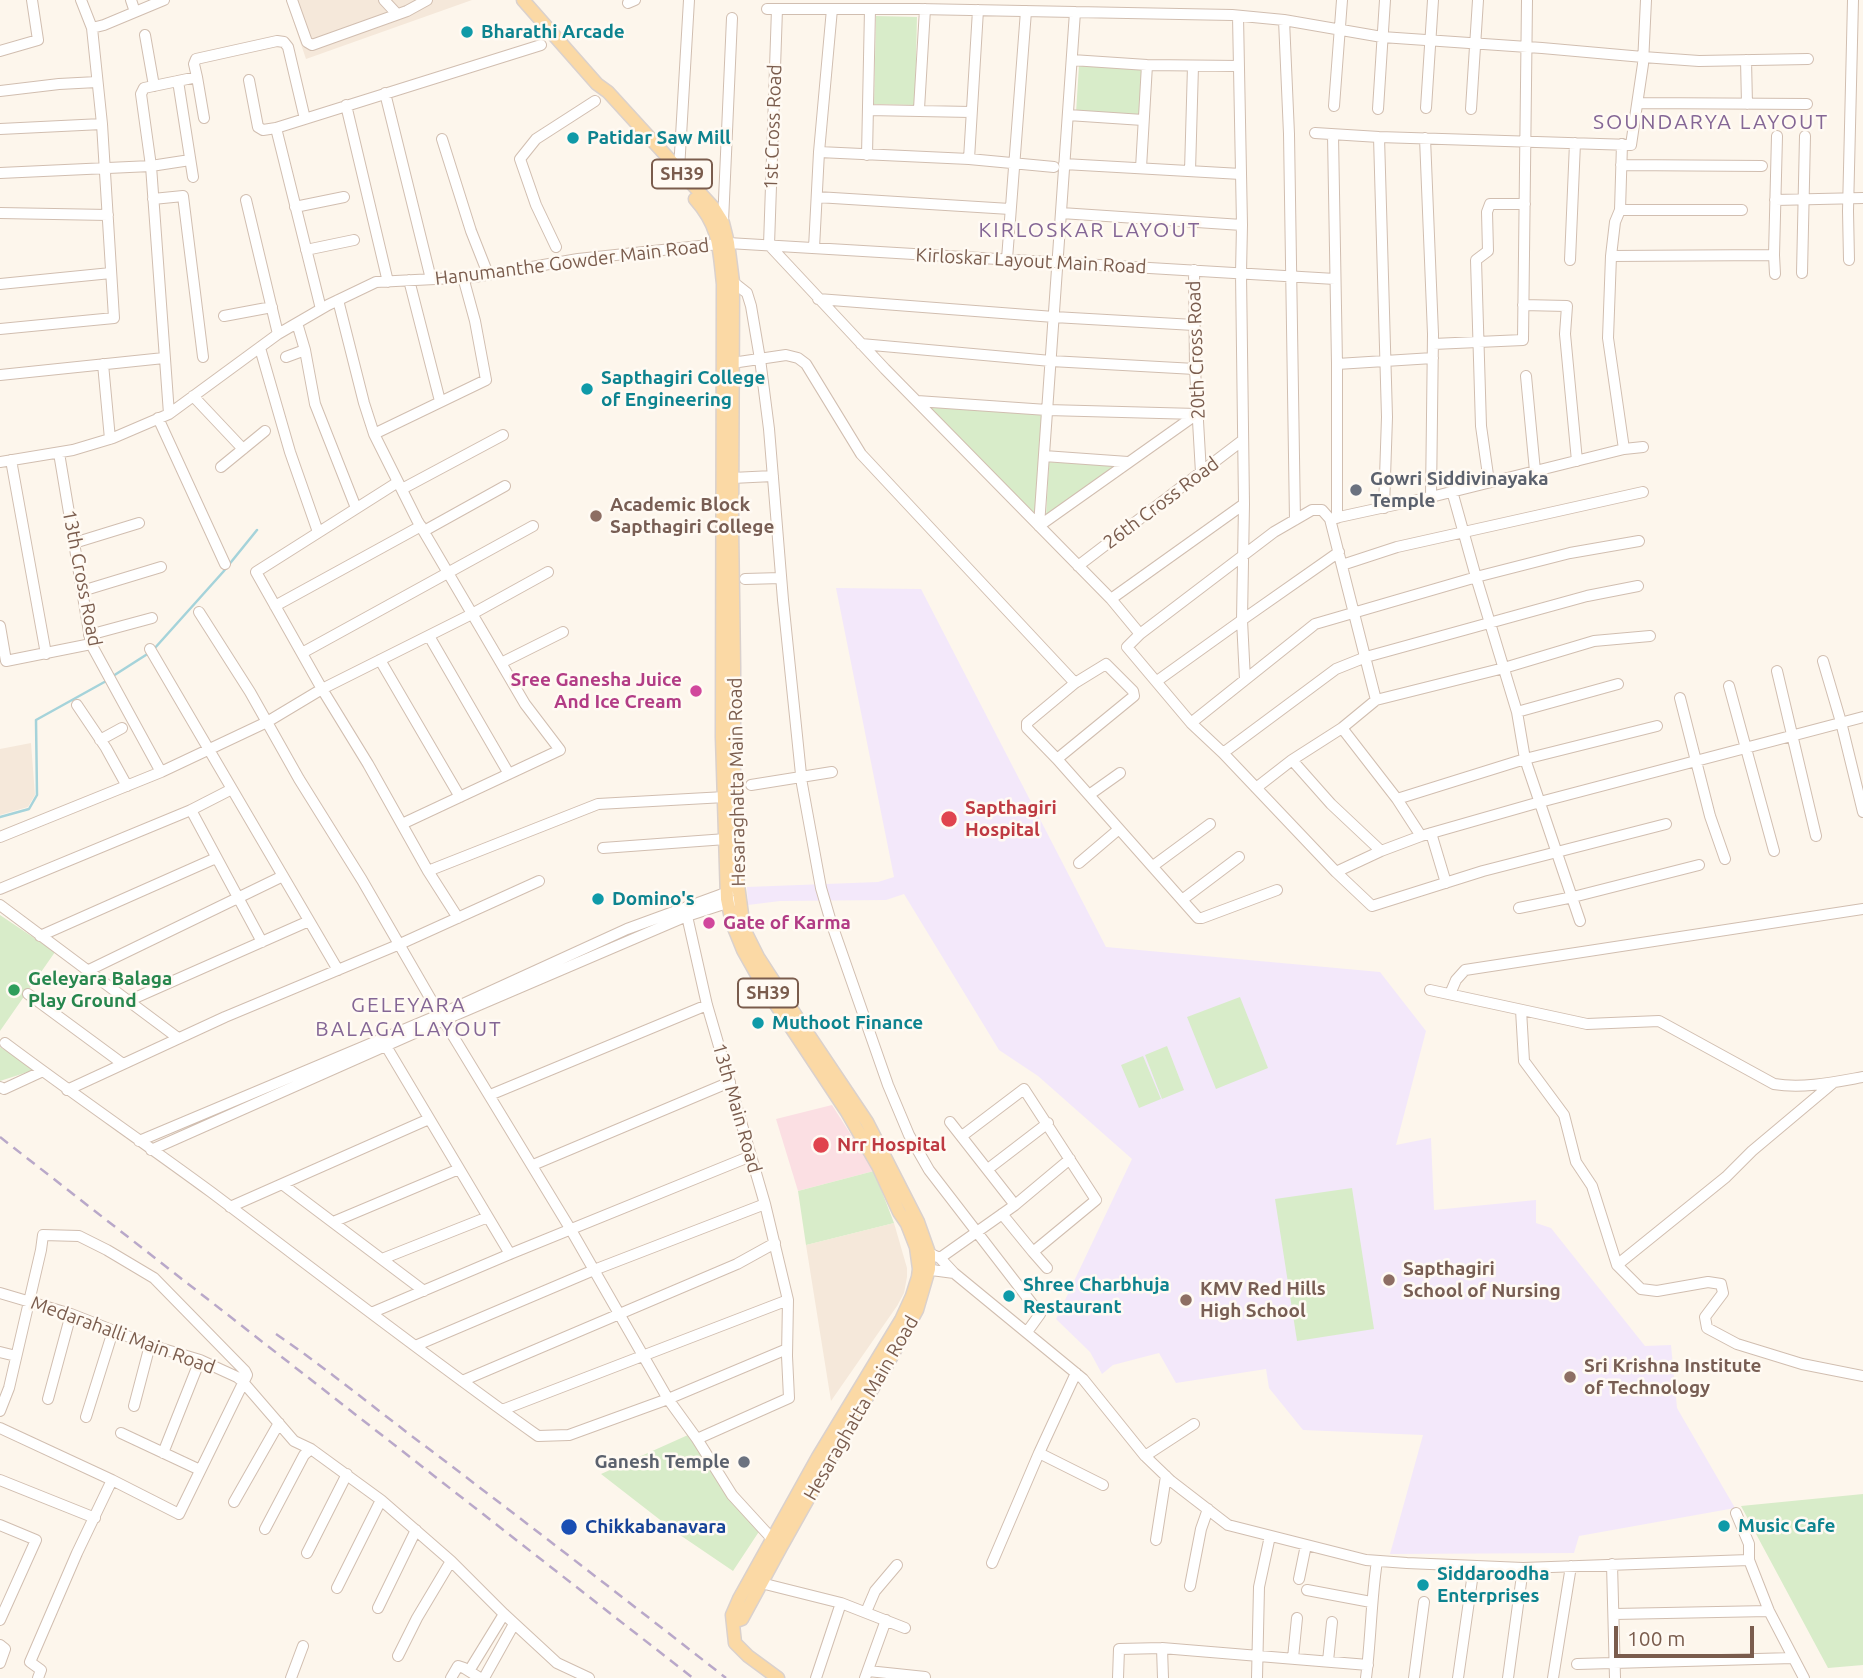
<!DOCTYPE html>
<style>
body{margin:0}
#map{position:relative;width:1863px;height:1678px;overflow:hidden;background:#fdf6ec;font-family:Ubuntu,sans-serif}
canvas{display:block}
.scale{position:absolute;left:1614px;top:1626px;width:140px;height:32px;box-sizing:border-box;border:4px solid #7a5c4d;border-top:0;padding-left:9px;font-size:21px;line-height:24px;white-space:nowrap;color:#7a5c4d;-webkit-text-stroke:5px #fffaf3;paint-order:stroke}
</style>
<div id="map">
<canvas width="1863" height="1678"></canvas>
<div class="scale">100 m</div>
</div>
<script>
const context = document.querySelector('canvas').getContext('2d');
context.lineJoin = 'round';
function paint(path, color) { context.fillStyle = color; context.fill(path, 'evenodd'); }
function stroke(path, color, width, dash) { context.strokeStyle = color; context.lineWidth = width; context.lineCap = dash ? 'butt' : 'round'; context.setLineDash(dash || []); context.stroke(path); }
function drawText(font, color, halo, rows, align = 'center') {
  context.font = font + ' Ubuntu,sans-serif'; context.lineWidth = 5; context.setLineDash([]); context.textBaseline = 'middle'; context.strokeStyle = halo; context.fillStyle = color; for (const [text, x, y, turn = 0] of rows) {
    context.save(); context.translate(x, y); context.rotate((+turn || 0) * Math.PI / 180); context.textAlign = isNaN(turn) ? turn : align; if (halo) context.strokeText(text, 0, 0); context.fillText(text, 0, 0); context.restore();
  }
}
paint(new Path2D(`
 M286,0H472L306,59Z
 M31,743L35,795L28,807L0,815V749Z
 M894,1223L907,1268V1277L904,1293L897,1306L831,1401L806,1245Z`), '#f5e8da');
paint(new Path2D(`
 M836,588L921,589L1106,947L1380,972L1426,1031L1396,1145L1431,1138L1434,1210L1536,1200V1223L1551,1228L1645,1346L1671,1345L1677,1408L1735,1508L1579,1536L1574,1553L1390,1554L1423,1435L1303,1430L1269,1388L1266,1369L1176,1383L1159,1353L1113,1365L1102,1374L1090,1352L1056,1319L1132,1159L1038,1076L999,1050L904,894L886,900L780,901L748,905L747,887L878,882L894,877Z`), '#f3e8fa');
paint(new Path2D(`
 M832,1105L874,1171L798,1191L776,1119Z`), '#fbdfe3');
paint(new Path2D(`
 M876,16L917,17L915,105L874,104Z
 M1079,65L1144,69L1141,117L1076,113Z
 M929,406L1044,415L1035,515Z
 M1049,462L1119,465L1046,516Z
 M0,915L55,952L0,1031Z
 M1240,997L1268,1068L1216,1089L1187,1017Z
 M1167,1046L1184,1090L1162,1099L1145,1055Z
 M0,1047L37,1069L0,1081Z
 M1143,1056L1161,1099L1139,1108L1121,1065Z
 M874,1171L894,1223L806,1245L798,1191Z
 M1352,1188L1374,1329L1297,1341L1275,1199Z
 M688,1435L730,1498L762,1527L733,1571L677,1533L601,1474Z
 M1863,1494V1665L1828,1668L1741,1506Z`), '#d8ecc9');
stroke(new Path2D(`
 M154,649L223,572L257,530
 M113,676L149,653
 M0,817L29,809L37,795L36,720L108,680`), '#a5d3da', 2.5);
const minor = new Path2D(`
 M131,0L135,12
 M292,0L307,42L312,45L407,11L427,0
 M384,0L397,14
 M628,3L635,0
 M767,9H918L1232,15L1284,20L1382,37L1542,48L1643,57L1699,61L1808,59
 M777,9L769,245L885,369L1111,599L1140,634
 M1284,20L1289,134L1295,520
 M92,28L104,25L164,0
 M145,35L154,86
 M0,51L38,40L32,0
 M1072,60L1147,65L1238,66
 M1746,60L1747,104
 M197,77L204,118
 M249,80L258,127L263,130L276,128L541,45
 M178,81L193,177
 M0,91L59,84L97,82
 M385,93L431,279
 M1638,103L1807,104
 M346,105L388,282
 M1334,106L1342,0
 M1426,108L1433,0
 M919,109L925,9
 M1378,109L1385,0
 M1471,109L1478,0
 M868,110L971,112
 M1068,115L1143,120
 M276,128L321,309
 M0,129L102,124L92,28L81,0
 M1315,133L1379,137L1631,145L1643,64L1646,0
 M1333,135L1337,364V518
 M1379,137L1387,417L1384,508
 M1425,138L1433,334L1431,497
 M442,139L471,231L488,274
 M1622,144L1620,210L1615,222L1611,256L1608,338L1624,449
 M819,152L969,159L1054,167
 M867,155L870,9
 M969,159L978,10
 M190,160L151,166L141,94L144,88L197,77L194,64L196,59L277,41L284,42L288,47L305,119
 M1064,164L1241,174
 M1621,165L1762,166
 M1141,168L1147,65
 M679,170L689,0
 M1190,171L1193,66
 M0,173L151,166L169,414
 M817,197L1010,209
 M153,199L183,196L203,357
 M246,200L278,334
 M1775,200L1863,198
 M295,207L344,197
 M1620,210H1742
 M0,213L108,215
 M1061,213L1242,225
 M723,222L732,18
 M556,247L536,205L520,159L536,139L595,101
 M814,248L819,152L832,9
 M306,250L354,240
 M1774,255L1775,274
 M1611,256L1774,255L1777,136
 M1007,259L1026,11
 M1570,260L1575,143
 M1849,260L1848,211L1853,0
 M1194,270L1195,369L1201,473
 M1802,273L1805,136
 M409,280L440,401
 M733,282L747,293L751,306L760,359L769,429L783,600L802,784L821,888L831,922L888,1085L909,1135L929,1170L1040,1314L1027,1332
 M0,284L111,273
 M818,299L1054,317L1194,325
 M338,300L364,403L374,434L417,520L501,663L525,704L560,750L402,824
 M1523,305L1567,306L1565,334L1577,461
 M224,316L272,307
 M297,323L305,350L315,404L356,508
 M0,329L114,318L102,124
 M861,344L1051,361L1195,369
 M1433,344L1523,340L1527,0
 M260,348L290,452L318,532
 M286,357L305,350
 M732,363L786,355L798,358L806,364L861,454L1075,683
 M103,364L110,439
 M1337,364L1433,358
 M0,375L164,358
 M1526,376L1535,471
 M193,396L243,449
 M917,401L1047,410L1197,414
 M158,418L225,564
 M374,434L486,380L475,321L463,277
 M1643,447L1624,449L1431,497L1330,519L1322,510H1312L1274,532L1140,634L1127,647L1191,723L1223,753L1336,872L1372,906L1483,871L1666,824
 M59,453L91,644L161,772
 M1044,456L1128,462
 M11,460L46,654
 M0,462L73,450L113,438L169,414L278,334L328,305L376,282L474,277L578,259L728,243L1335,279
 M221,467L265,431
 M732,478L773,476
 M398,482L256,572L322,689L368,764L428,871L458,918
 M1489,482L1481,426L1476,260L1488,251L1487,212L1490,204H1525
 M402,489L503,435
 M1452,491L1476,577L1517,712L1525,759L1580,921
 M1244,504L1242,620L1245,680
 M1330,519L1376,700
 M1039,526L1075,12
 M1039,526L1197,414
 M424,531L505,486
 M74,543L139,523
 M1342,565L1397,547L1643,492
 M1078,566L1243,440
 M745,579L781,578
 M82,591L161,567
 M1111,599L1244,504L1241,273L1242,225L1238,16
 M275,606L421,526
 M199,612L250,692L299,779L362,880L433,1003L571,1230L668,1399L697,1439L732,1495L775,1542
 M0,626L6,661L91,644
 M89,635L152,618
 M429,636L509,774
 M150,649L338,970
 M302,653L533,526
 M380,660L460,797
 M1823,661L1841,722L1863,812
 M501,663L563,632
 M1777,671L1816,836
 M1157,681L1242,620L1339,552
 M1729,686L1774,851
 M1680,698L1710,816L1725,859
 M77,705L106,748L127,786
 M1517,712L1618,684
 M1191,723L1315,624L1480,576L1570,553L1639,541
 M1342,728L1397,799L1421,836
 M100,740L122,728
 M1223,753L1336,669L1366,657L1587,596L1638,586
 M1057,759L1134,696L1133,691L1106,664L1075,683L1027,723V728L1057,759L1198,918H1202L1277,890
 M1292,760L1331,804L1381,851
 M751,785L832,772
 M1256,788L1292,760L1342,728L1376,700L1504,668L1594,641L1650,636
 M1089,795L1120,773
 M1397,799L1525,759L1657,726
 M191,810L262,942
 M1431,833L1446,883
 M0,837L161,772L267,722L322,689L472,614L548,572
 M603,848L726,839
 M1079,863L1119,829
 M1153,866L1210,824
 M428,871L598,804L725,797
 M1336,872L1381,851L1421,836L1540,802L1863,717
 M0,889L191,810L232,789
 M1182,900L1239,857
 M0,905L178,1038
 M1519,908L1573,897L1699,865
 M687,916L707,1005L765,1204L788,1300L787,1356L789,1398L697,1439
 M40,936L216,858
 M87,971L283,876
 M1430,990L1587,1024L1659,1021L1774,1084C1803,1089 1835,1082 1863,1077
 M28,994L123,1064
 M1450,994L1456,980L1465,970L1863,909
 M128,1001L309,921
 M1521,1010L1524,1061L1564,1115L1576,1162L1592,1186L1617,1265L1641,1289L1657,1291L1708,1282L1721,1284L1723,1293L1705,1317L1707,1328L1737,1344L1802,1364L1863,1376
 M5,1043C73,1094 143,1142 211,1192C320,1274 427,1357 538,1436L569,1435L668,1399L787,1349
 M386,1046L510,1254
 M0,1087L4,1089L43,1071
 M67,1090L225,1017L400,944L539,881
 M490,1095L707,1005
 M950,1122L1015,1205
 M962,1136L1024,1089L1096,1200L1033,1252L1002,1214
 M139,1141L441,1014L627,929L731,891
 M151,1150L444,1020L687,916L733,901
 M533,1165L730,1082
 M988,1169L1048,1123
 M282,1184L424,1291
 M230,1207L429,1119
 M333,1222L459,1169
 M924,1251L940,1258L954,1273L1083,1379L1145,1456L1171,1481L1228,1525L1366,1560L1407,1563L1523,1568L1749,1560
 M1033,1252L1047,1268
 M940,1258L1015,1205L1070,1159
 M382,1259L488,1217
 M1617,1265L1726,1177L1752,1151L1833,1083
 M924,1269L954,1273
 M0,1293L71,1314L150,1345L200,1360L237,1377L243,1382L294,1441L311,1449L381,1500L451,1561L504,1614L557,1663L589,1678
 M371,1313L510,1254L751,1156
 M415,1346L594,1270L765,1204
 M0,1352L16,1356
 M462,1381L737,1264L775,1243
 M48,1399L71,1314
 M134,1406L150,1345
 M502,1410L788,1300
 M0,1411L9,1388L41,1250L43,1235L79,1236L107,1250L154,1278L245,1371L247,1375L179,1514L112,1480L77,1553L30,1662L41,1670L38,1678
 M86,1417L113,1331
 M0,1428L112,1480
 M121,1433L200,1470
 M163,1453L200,1360
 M1039,1453L1103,1485
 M1145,1456L1194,1424
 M0,1480L95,1518
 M234,1502L279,1423
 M1736,1513L1749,1544V1560L1769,1611L1804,1678
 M0,1525L36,1540L0,1620
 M265,1529L304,1455L311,1449
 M1156,1540L1166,1476
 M307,1553L347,1474
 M992,1563L1039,1453L1076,1373
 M1612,1564L1615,1678
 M1299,1579L1306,1545
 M757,1582L841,1603L905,1628
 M1190,1586L1201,1529L1208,1509
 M337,1588L381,1500
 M1307,1590L1371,1602
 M378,1608L416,1530
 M866,1612L875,1591L897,1565
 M1614,1614L1769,1611
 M0,1645L5,1649L0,1663
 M1162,1648L1163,1678
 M398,1656L417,1618L451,1561
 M1293,1658L1297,1618
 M1328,1661L1332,1622
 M1577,1664L1793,1658
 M469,1671L504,1614
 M868,1671L925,1677
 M291,1678L303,1646
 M451,1678L458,1666L464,1668L480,1678
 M484,1678L514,1624
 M816,1678L841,1603
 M865,1678L886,1620
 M1118,1678L1119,1649L1162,1648L1368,1665
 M1257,1678L1259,1587L1270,1536
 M1366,1678C1371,1639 1371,1600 1377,1561
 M1414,1678L1424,1602
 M1458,1678L1474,1566
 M1508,1678L1523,1568
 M1553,1678L1571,1566`);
const major = new Path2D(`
 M523,0L597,84L608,92L713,207L723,223L728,243L733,282L732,527L734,667V830L738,885L744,929L758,957L802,1025L867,1122L918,1222L929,1253V1269L917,1310L887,1365L846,1431L781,1547L742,1619L734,1622
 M695,199C720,227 719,248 723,284L722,737L727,899L732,923L743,950L761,982L847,1112L878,1166L899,1212L907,1224L916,1247L919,1269L918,1277L912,1296L901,1320L818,1457L739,1599L732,1615L735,1643L748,1656L778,1678`);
stroke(minor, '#d1beb0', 12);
stroke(major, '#dad1cd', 15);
stroke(minor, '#fff', 10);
stroke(major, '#fbd9a5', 12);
stroke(new Path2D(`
 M0,1137L693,1678
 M276,1334C326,1368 373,1407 421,1443C523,1520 625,1599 726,1678`), '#b9a8c9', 2.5, [10, 7]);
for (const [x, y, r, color] of [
 [467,32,7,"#0f9aa8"],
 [573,138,7,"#0f9aa8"],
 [587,389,7,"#0f9aa8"],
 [1356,490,7,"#6b7280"],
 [596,516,7,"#8d6e63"],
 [696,691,7,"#d1479c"],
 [949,819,9,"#e0444e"],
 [598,899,7,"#0f9aa8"],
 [709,923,7,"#d1479c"],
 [14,990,7,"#2e9e5b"],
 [758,1023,7,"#0f9aa8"],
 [821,1145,9,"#e0444e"],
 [1389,1280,7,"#8d6e63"],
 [1009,1296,7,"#0f9aa8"],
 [1186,1300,7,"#8d6e63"],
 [1570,1377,7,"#8d6e63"],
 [744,1462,7,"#6b7280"],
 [1724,1526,7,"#0f9aa8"],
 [569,1527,9,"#1a4fb4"],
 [1423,1585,7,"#0f9aa8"]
]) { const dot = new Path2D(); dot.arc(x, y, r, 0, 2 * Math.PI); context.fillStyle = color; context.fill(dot); stroke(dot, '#fffaf3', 2.5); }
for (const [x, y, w] of [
 [682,174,60],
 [768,993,60]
]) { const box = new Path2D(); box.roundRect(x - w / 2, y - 14.5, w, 29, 5); context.fillStyle = '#fffaf3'; context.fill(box); stroke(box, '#7a5c4d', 2); }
drawText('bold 18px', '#7a5c4d', null, [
 ["SH39",682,174],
 ["SH39",768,993]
]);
drawText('bold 19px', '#0d838f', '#fffaf3', [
 ["Bharathi Arcade",481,32],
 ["Patidar Saw Mill",587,138],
 ["Sapthagiri College",601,378],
 ["of Engineering",601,400],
 ["Domino's",612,899],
 ["Muthoot Finance",772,1023],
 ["Shree Charbhuja",1023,1285],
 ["Restaurant",1023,1307],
 ["Music Cafe",1738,1526],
 ["Siddaroodha",1437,1574],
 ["Enterprises",1437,1596]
], 'left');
drawText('19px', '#7a5c4d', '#fffaf3', [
 ["1st Cross Road",773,127,-88],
 ["Kirloskar Layout Main Road",1031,261,3],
 ["Hanumanthe Gowder Main Road",572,262,-7],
 ["20th Cross Road",1196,350,-92],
 ["26th Cross Road",1161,503,-37],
 ["13th Cross Road",82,578,79],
 ["Hesaraghatta Main Road",737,782,-91],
 ["13th Main Road",737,1108,74],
 ["Medarahalli Main Road",123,1335,20],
 ["Hesaraghatta Main Road",861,1408,-60]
]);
drawText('bold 19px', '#5b616d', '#fffaf3', [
 ["Gowri Siddivinayaka",1370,479],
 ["Temple",1370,501],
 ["Ganesh Temple",730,1462,"right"]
], 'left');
drawText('bold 19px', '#785e54', '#fffaf3', [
 ["Academic Block",610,505],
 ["Sapthagiri College",610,527],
 ["Sapthagiri",1403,1269],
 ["School of Nursing",1403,1291],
 ["KMV Red Hills",1200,1289],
 ["High School",1200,1311],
 ["Sri Krishna Institute",1584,1366],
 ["of Technology",1584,1388]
], 'left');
drawText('bold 19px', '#b23c85', '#fffaf3', [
 ["Sree Ganesha Juice",682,680],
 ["And Ice Cream",682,702],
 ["Gate of Karma",723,923,"left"]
], 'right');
drawText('bold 19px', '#be3a42', '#fffaf3', [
 ["Sapthagiri",965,808],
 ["Hospital",965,830],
 ["Nrr Hospital",837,1145]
], 'left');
drawText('bold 19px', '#27864d', '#fffaf3', [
 ["Geleyara Balaga",28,979],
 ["Play Ground",28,1001]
], 'left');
drawText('bold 19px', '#164399', '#fffaf3', [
 ["Chikkabanavara",585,1527]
], 'left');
context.letterSpacing = '2px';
drawText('21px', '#846695', '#fffaf3', [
 ["SOUNDARYA LAYOUT",1711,122],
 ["KIRLOSKAR LAYOUT",1090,230],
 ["GELEYARA",409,1005],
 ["BALAGA LAYOUT",409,1029]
]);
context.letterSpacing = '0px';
</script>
